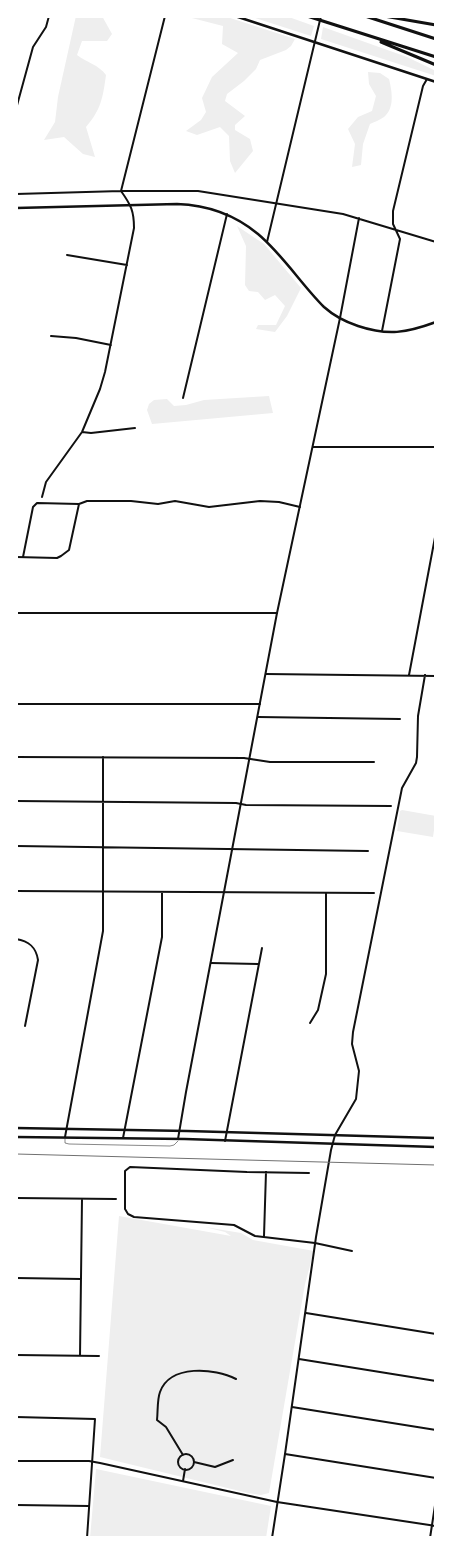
<!DOCTYPE html>
<style>
body{margin:0}
#map{position:relative;width:452px;height:1554px;overflow:hidden;background:#fff;font-family:Jost,sans-serif}
canvas{display:block}
.frame{position:absolute;inset:0;border:18px solid #fff;pointer-events:none}
</style>
<div id="map">
<canvas width="452" height="1554"></canvas>
<div class="frame"></div>
</div>
<script>
const context = document.querySelector('canvas').getContext('2d');
context.lineJoin = 'round';
function paint(path, color) { context.fillStyle = color; context.fill(path, 'evenodd'); }
function stroke(path, color, width, dash) { context.strokeStyle = color; context.lineWidth = width; context.lineCap = dash ? 'butt' : 'round'; context.setLineDash(dash || []); context.stroke(path); }
paint(new Path2D(`
 M76,16H102L112,34L107,41H82L77,55C86,62 99,65 106,75C103,97 101,110 86,127L95,157L83,154L64,137L44,140L55,122L58,97Z
 M184,16H224L295,39L291,46L286,50L260,60L256,69L244,81L227,94L225,101L245,116L235,125V130L250,139L253,151L235,173L230,161L229,136L220,127L197,135L186,131L201,120L206,112L202,98L212,77L238,53L222,44L223,26Z
 M249,16H286L314,26L311,36Z
 M323,27L407,57L436,71V76L321,39Z
 M368,72L380,73L389,79C392,91 395,108 384,117C380,120 374,122 370,124L363,144L361,165L352,167L355,144L348,129L358,117L372,111L376,96L369,84Z
 M237,226L264,244L301,288L287,316L275,332L256,329L258,325H276L285,306L275,295L265,300L258,292L249,291L245,285L246,246Z
 M269,396L273,413L152,424L147,410L149,404L154,400L167,399L174,406L186,405L204,400Z
 M402,810L436,816L433,837L397,831L400,811Z
 M119,1216L231,1236L225,1232L205,1227L241,1233L253,1240L314,1251L305,1284L269,1493L261,1495L248,1493L100,1457Z
 M96,1469L271,1506L266,1538H90Z`), '#eee');
stroke(new Path2D(`
 M65,1139V1143L69,1144L170,1146L174,1145L178,1141`), '#111', 0.5);
stroke(new Path2D(`
 M16,109L33,47L46,27L49,16
 M16,194L121,191H198L343,214L436,242
 M67,255L127,265
 M340,318L359,218
 M382,331L400,239L393,224V211L423,86L427,79
 M51,336L76,338L111,345
 M183,398L227,214
 M82,432L91,433L135,428
 M313,447H436
 M42,497L46,482L82,432L100,389L105,372L134,228C134,211 131,205 121,191L165,16
 M16,557L57,558L61,556L69,550L79,504
 M23,557L33,507L37,503L79,504L87,501H131L158,504L175,501L209,507L260,501L279,502L300,507
 M16,613H277
 M266,674L436,676
 M409,675L436,532
 M16,704H260
 M258,717L400,719
 M16,757L244,758L270,762H374
 M16,801L236,803L246,805L391,806
 M16,846L368,851
 M16,891L374,893
 M16,939C29,941 36,947 38,960L25,1026
 M211,963L258,964
 M310,1023L318,1010L326,974V893
 M335,1135L356,1099L359,1071L352,1044L353,1032L402,788L416,763L417,757L418,716L425,675
 M65,1137L103,931V757
 M123,1138L162,937V892
 M225,1141L262,948
 M309,1173L247,1172L130,1167L125,1171V1209L128,1214L134,1217L234,1225L255,1236L315,1243L352,1251
 M16,1198L116,1199
 M264,1236L266,1172
 M16,1278L81,1279
 M306,1313L436,1334
 M16,1355L99,1356
 M80,1356L82,1199
 M299,1359L436,1381
 M292,1407L436,1430
 M16,1417L95,1419L87,1538
 M285,1454L436,1478
 M178 1462a8 8 0 1 1 16 0a8 8 0 1 1-16 0Z
 M183,1455L166,1427L157,1420C158,1411 157,1400 160,1392C170,1364 215,1368 236,1379
 M194,1462L215,1467L233,1460
 M183,1481L185,1469
 M277,1502L436,1526
 M16,1505L89,1506
 M430,1538L436,1499`), '#111', 2);
stroke(new Path2D(`
 M267,242L321,16
 M178,1139L186,1092L277,613L340,318
 M16,1461H89L100,1463L277,1502
 M272,1538L285,1454L316,1237L331,1150L335,1135`), '#111', 2);
stroke(new Path2D(`
 M235,16L436,82
 M435,16L436,17
 M16,208L177,204C207,205 234,214 258,234C283,255 301,284 324,307C334,316 346,322 358,326C388,336 406,333 436,322
 M16,1128L187,1131L436,1138
 M16,1137L185,1139L436,1147`), '#111', 2.5);
stroke(new Path2D(`
 M307,16L436,57
 M365,16L436,39
 M384,16L436,25
 M381,42L436,65`), '#111', 3);
stroke(new Path2D(`
 M16,1154L436,1165`), '#707070', 1);
</script>
